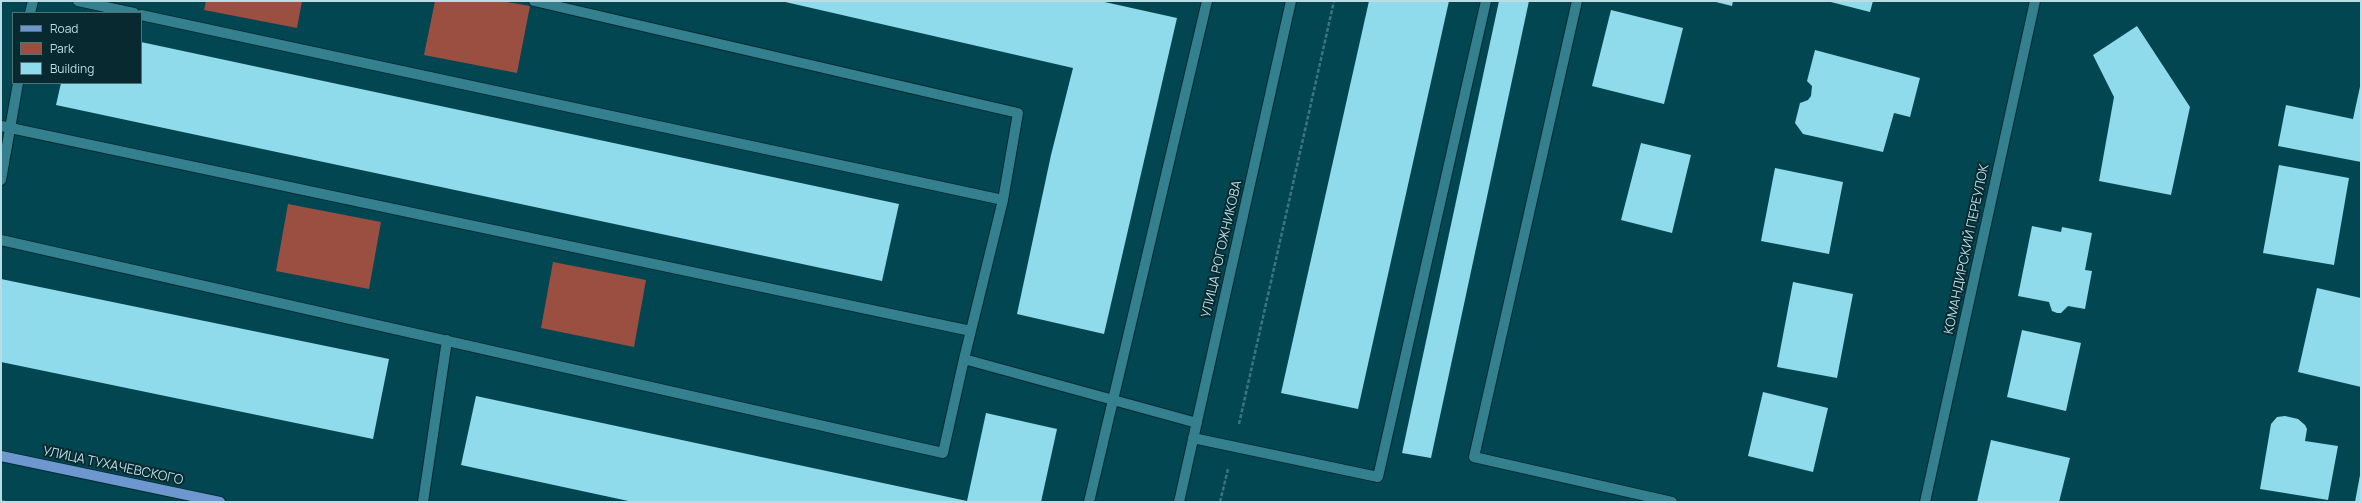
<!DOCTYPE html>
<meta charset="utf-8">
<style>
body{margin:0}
#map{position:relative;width:2362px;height:503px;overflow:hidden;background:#024651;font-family:Manrope,sans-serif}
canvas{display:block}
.frame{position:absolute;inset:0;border:2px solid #badde5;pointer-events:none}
.legend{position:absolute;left:12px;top:12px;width:130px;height:72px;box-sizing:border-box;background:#08292f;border:1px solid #4f7178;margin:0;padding:5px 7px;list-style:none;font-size:12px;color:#badde5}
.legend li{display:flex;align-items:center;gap:8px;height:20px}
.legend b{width:20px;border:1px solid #4f7178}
</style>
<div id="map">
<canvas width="2362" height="503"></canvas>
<div class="frame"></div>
<ul class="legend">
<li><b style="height:5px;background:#6d97ce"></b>Road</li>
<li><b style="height:11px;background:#9b4f40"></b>Park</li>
<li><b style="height:11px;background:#8fdaeb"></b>Building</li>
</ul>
</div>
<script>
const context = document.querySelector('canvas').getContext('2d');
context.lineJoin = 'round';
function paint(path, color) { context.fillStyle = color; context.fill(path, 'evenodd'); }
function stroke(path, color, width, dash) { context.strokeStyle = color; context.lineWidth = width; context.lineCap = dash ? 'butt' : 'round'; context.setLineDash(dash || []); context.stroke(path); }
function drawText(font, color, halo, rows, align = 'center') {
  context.font = font + ' Manrope,sans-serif'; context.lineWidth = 4; context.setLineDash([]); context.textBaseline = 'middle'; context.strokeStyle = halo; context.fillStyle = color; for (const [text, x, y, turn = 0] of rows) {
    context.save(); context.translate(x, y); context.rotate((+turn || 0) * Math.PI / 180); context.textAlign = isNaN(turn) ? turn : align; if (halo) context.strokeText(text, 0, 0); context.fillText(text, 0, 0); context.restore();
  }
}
paint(new Path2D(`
 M206,1H302L297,28L204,10Z
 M435,1H501L530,6L517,73L424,55Z
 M288,204L381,222L369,289L276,271Z
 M553,262L646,280L634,347L541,328Z`), '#9b4f40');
paint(new Path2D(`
 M781,1H1100L1177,18L1104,334L1017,314L1051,155L1073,68Z
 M1369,1H1449L1358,409L1281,393Z
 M1499,1H1529L1431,458L1402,453Z
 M1712,1H1733L1732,6Z
 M1827,1H1873L1870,12Z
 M1611,10L1683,28L1664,104L1592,86Z
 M2137,26L2190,107L2171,195L2099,181L2114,97L2093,55Z
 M141,42L899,204L882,281L56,105L61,83H141Z
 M1815,50L1920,78L1910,117L1894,113L1883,152L1803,134L1795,123L1800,103L1808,100L1811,96L1812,86L1807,81Z
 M2361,82V162L2278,146L2286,105L2353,119Z
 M1641,143L1691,155L1672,233L1621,220Z
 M2279,165L2349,178L2334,265L2263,253Z
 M1775,168L1843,182L1829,254L1761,241Z
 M2032,226L2061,232L2062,227L2092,233L2085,270L2092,271L2085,309L2068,306L2061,313H2057L2052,311L2049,302L2018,296Z
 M1,279L389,359L373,439L1,362Z
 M1793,282L1853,294L1837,378L1777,367Z
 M2317,288L2361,298V387L2298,372Z
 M2022,330L2081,343L2066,411L2007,397Z
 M1763,392L1828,408L1813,472L1748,456Z
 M476,396L967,501L986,413L1057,429L1041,502H633L461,465Z
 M2285,416L2298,419L2305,425L2307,429L2305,441L2338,446L2328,500L2260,489L2271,424L2277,417Z
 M1991,440L2070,458L2059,502H1977Z
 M2360,475L2361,502H2355Z`), '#8fdaeb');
const minor = new Path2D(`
 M78,1L134,13
 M534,1L1018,113L1003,200L964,359L1197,423
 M1577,1L1474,457L1672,502
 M30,13L33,1
 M141,15L1003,200
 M1,126L971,331
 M1,180L18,83
 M1,240L943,453L964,359
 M1193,438L1378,477L1486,1
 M423,502L447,340
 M1089,502L1207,1
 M1179,502L1291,1
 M1925,502L2035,1`);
const major = new Path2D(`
 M1,456L220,502`);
stroke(minor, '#002a31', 12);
stroke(major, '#002a31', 12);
stroke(new Path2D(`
 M1239,424L1334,1
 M1,501L6,502
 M1220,502L1228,469`), '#3b757f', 2.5, [4, 2]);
stroke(minor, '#34808f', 10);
stroke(major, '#6d97ce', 10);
drawText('13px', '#badde5', '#08292f', [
 ["УЛИЦА РОГОЖНИКОВА",1222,249,-77],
 ["КОМАНДИРСКИЙ ПЕРЕУЛОК",1967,249,-78],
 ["УЛИЦА ТУХАЧЕВСКОГО",113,466,12]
]);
</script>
